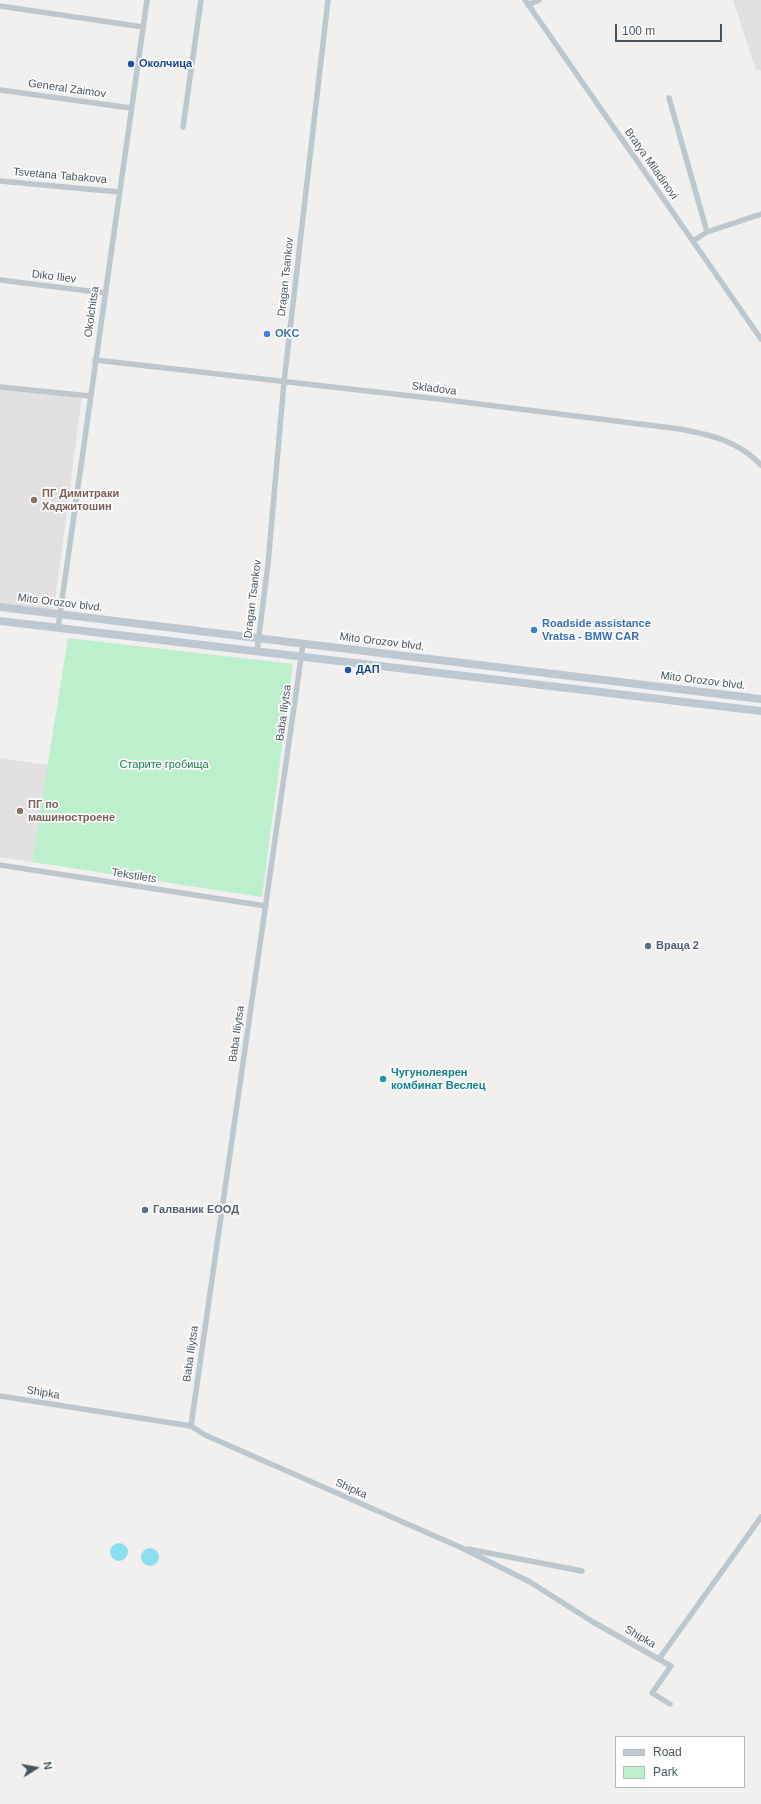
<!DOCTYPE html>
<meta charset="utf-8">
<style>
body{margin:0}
#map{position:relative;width:761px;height:1804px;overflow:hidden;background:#f2efef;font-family:Arial,sans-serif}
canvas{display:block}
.legend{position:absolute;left:615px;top:1736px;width:130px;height:52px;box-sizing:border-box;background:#fff;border:1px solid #b5bbbe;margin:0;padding:5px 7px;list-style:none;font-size:12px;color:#46545d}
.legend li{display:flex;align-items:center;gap:8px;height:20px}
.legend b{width:20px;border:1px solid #b5bbbe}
.north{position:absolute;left:16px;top:1748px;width:40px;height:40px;-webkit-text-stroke:3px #fff;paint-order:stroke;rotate:79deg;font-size:11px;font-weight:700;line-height:16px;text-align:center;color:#46545d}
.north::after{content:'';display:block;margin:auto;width:14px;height:18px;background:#46545d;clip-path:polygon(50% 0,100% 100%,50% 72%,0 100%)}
.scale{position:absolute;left:615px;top:24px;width:107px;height:18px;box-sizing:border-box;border:2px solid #46545d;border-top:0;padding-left:5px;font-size:12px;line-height:14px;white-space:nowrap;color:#46545d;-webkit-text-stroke:3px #fff;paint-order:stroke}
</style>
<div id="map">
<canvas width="761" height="1804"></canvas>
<ul class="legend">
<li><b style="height:5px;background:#bcc9d3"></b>Road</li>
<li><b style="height:11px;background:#bcf0cd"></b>Park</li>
</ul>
<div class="north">N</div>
<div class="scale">100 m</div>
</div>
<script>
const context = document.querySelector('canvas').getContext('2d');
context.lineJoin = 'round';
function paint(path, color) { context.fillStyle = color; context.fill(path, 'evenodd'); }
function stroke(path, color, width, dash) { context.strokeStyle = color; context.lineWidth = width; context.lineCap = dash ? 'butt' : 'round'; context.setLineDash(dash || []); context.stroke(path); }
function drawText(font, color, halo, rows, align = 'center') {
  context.font = font + ' Arial,sans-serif'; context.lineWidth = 3.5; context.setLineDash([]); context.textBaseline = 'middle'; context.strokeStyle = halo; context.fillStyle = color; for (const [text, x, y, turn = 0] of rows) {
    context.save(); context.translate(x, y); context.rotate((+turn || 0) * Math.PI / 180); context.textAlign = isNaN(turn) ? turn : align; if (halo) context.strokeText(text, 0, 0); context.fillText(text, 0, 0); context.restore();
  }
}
paint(new Path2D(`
 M733,0H761V70L756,71Z
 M0,386L82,396L54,610L0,604Z
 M0,758L48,765L32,862L0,857Z`), '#e3e0e1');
paint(new Path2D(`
 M68,638L293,664L262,897L32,862Z`), '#bcf0cd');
paint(new Path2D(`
 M110 1552a9 9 0 1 1 18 0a9 9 0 1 1-18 0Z
 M141 1557a9 9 0 1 1 18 0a9 9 0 1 1-18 0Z`), '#88e0ef');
stroke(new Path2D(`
 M525,0L761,339
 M528,5L539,0
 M0,6L143,27
 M0,90L131,108
 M669,98L707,232
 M183,127L201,0
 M0,181L119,192
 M693,241L707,232L761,214
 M0,280L105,293
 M95,360L447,400L680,429C712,435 738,441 761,465
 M0,387L90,396
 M58,628L147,0
 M257,651L268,564L284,382L328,0
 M0,865L266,906
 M0,1396L191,1426L205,1435L462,1548L530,1582L593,1622L671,1666L652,1693L670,1704
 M191,1426L303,644
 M468,1549L582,1571
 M659,1659L761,1517`), '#bcc8ce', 5.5);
stroke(new Path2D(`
 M0,607L761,699
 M0,621L761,711`), '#bcc9d3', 8);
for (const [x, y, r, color] of [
 [131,64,4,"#1a4fb4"],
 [267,334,4,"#3f7fe0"],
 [34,500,4,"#8d6e63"],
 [534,630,4,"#3f7fe0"],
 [348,670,4,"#1a4fb4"],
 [20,811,4,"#8d6e63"],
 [648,946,4,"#5c6f8a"],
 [383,1079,4,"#0f9aa8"],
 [145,1210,4,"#5c6f8a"]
]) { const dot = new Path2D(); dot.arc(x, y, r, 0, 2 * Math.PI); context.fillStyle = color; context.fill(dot); stroke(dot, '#fff', 1.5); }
drawText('bold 11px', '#164399', '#fff', [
 ["Околчица",139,64],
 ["ДАП",356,670]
], 'left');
drawText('11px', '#46545d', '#fff', [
 ["General Zaimov",67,89,8],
 ["Bratya Miladinovi",651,164,55],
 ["Tsvetana Tabakova",60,176,5],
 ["Diko Iliev",54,277,7],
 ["Dragan Tsankov",286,277,-84],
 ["Okolchitsa",92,312,-82],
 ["Skladova",434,389,7],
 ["Dragan Tsankov",253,599,-83],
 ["Mito Orozov blvd.",60,603,7],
 ["Mito Orozov blvd.",382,642,7],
 ["Mito Orozov blvd.",703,681,7],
 ["Baba Iliytsa",284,713,-82],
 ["Tekstilets",134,876,9],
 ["Baba Iliytsa",237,1034,-82],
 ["Baba Iliytsa",191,1354,-82],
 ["Shipka",43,1393,9],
 ["Shipka",351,1489,24],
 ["Shipka",640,1637,30]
]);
drawText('bold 11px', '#366cbe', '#fff', [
 ["OKC",275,334],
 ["Roadside assistance",542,624],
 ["Vratsa - BMW CAR",542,637]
], 'left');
drawText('bold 11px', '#785e54', '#fff', [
 ["ПГ Димитраки",42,494],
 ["Хаджитошин",42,507],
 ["ПГ по",28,805],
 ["машиностроене",28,818]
], 'left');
drawText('11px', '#148143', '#fff', [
 ["Старите гробища",164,765]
]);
drawText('bold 11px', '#4e5e75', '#fff', [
 ["Враца 2",656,946],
 ["Галваник ЕООД",153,1210]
], 'left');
drawText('bold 11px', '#0d838f', '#fff', [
 ["Чугунолеярен",391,1073],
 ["комбинат Веслец",391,1086]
], 'left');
</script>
